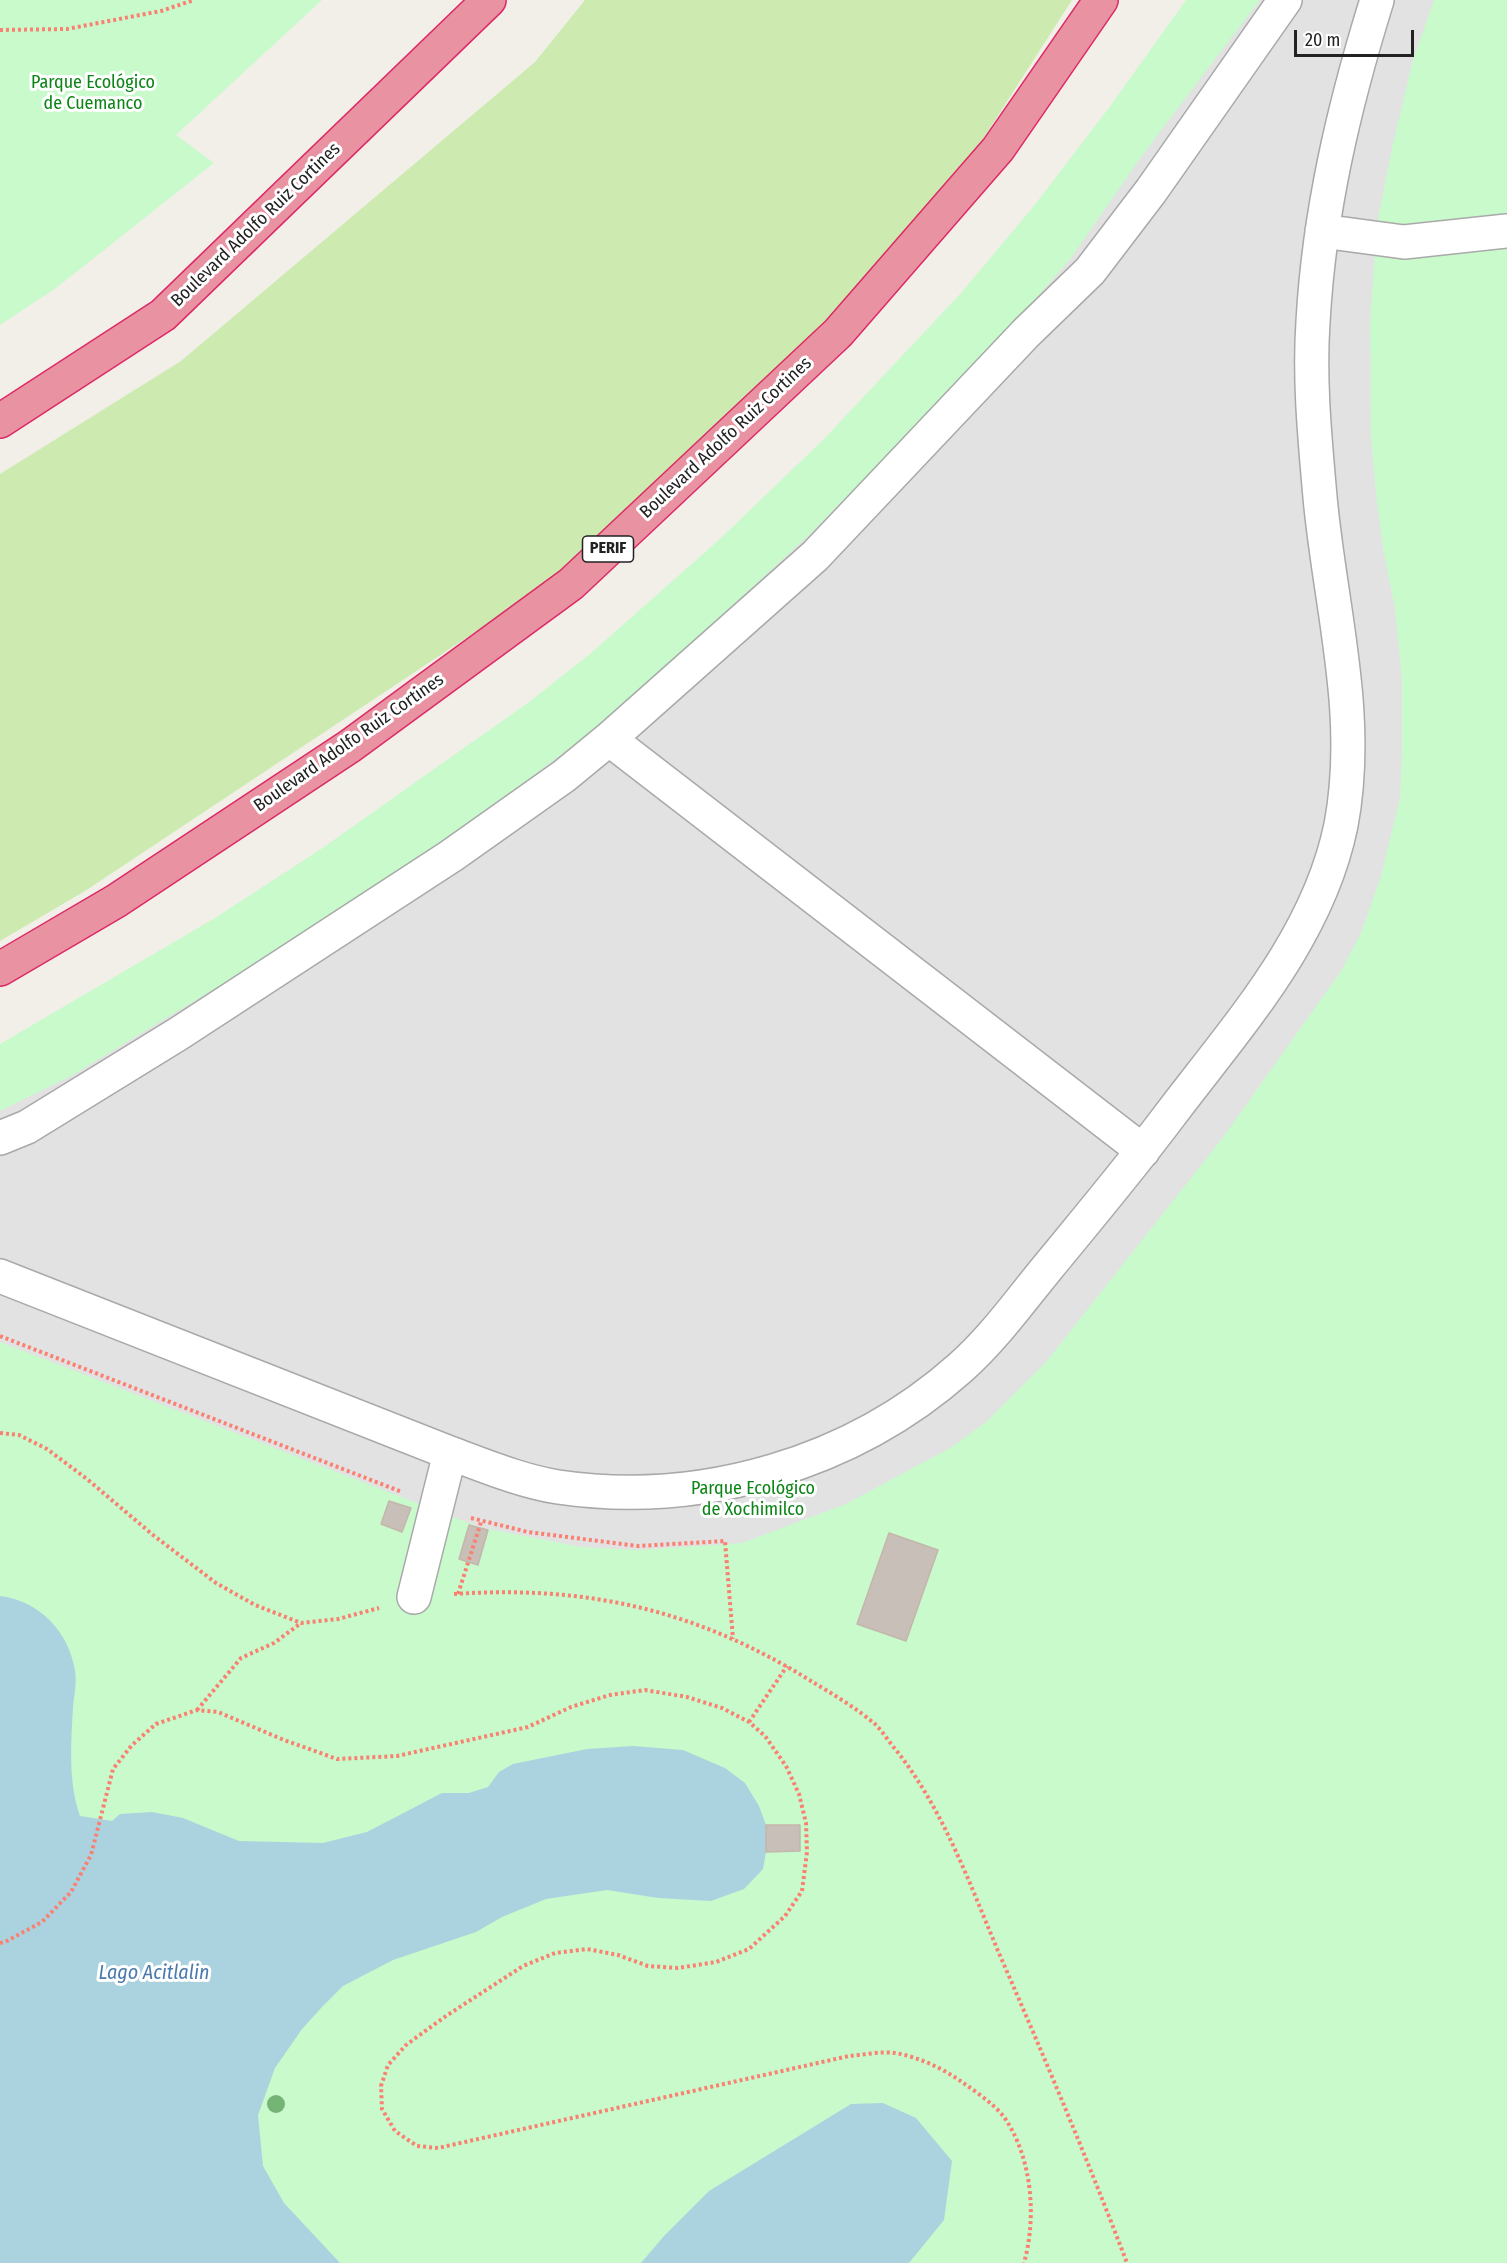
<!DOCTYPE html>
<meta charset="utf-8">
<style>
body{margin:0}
#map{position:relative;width:1507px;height:2263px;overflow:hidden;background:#f2efe9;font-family:"Fira Sans Condensed",sans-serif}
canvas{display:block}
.scale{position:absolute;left:1294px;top:30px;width:120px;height:27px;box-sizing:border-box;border:3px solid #222;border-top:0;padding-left:8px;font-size:18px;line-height:21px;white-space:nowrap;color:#222;-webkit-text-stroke:4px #fff;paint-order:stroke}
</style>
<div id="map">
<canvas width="1507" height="2263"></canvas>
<div class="scale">20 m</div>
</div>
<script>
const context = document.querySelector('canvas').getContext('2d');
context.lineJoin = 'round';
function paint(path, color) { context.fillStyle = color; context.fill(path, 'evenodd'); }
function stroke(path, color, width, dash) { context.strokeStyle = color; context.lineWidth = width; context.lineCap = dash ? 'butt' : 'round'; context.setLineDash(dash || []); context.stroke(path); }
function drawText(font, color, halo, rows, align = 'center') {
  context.font = font + ' "Fira Sans Condensed",sans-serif'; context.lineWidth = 6; context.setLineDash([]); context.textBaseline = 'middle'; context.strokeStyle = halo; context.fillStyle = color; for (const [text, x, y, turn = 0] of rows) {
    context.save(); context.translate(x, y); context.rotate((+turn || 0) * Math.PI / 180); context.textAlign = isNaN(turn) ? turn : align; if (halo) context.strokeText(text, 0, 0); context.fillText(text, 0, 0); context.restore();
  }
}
paint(new Path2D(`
 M585,0H1072L967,164L810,339L546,585L85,891L0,941V474L181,361L535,62Z`), '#cdebb0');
paint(new Path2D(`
 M0,0H322L176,135L214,163L56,288L0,325Z
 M1186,0H1507V2263H0V1044L215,918L321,849L529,702L590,654L721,538L824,439L961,293L1033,207L1108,109Z`), '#c8facc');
paint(new Path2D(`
 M1260,0H1434L1413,60L1392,148L1377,224L1370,322L1371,437L1376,494L1383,548L1395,609L1402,679V755L1400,798L1381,876L1361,933L1341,971L1224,1136L1046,1362L986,1422L950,1448L846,1504L742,1543L638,1550L581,1547L479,1527L0,1342V1111L71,1076L250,967L477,818L612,716L809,535L999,341L1071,258L1141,157Z`), '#e2e2e2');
paint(new Path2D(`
 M0,1596C40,1601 69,1632 75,1671C77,1682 74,1696 73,1707C71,1743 68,1782 80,1816L112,1821L120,1814L152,1812L183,1818L239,1841L323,1843L367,1832L442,1793H469L488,1787L499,1772L513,1764L587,1749L633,1746L683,1750L725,1768L745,1783L759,1806L766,1825V1852L763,1869L744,1889L711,1901L658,1898L607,1890L546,1899L502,1917L476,1932L393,1960L343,1986L322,2007L302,2029L275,2068L258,2115L263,2166L284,2203L340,2263H0Z
 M883,2103L916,2118L952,2161L944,2220L909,2263H641L664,2236L709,2191L851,2104Z`), '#aad3df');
const building = new Path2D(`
 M389,1501L411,1508L402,1532L381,1524Z
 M469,1525L488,1530L478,1565L459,1559Z
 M889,1533L938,1550L906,1641L857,1624Z
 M766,1825H800V1851L766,1852Z`);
paint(building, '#c7bfb8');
stroke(building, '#c4b6ab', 1.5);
const minor = new Path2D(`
 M1322,231L1404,242L1507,231
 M609,739L1143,1151
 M0,1138L27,1127L178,1034L451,856L564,776L609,739L815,556L1026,333L1090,271L1151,191L1285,0
 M0,1276L450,1453C485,1466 521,1481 558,1487C701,1508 852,1464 960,1368C993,1339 1020,1301 1048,1267C1089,1217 1131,1167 1170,1115C1238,1025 1318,938 1341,825C1362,714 1330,607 1320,497C1315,440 1309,380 1313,322C1319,212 1344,106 1377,0
 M414,1597L450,1453`);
const highway = new Path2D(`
 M0,421L163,315L489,0
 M0,969L116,901L350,746L571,584L838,333L998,149L1101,0`);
stroke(minor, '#a9a9a9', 36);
stroke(highway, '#dc2a67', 36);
stroke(new Path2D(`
 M0,30L67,29L161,11L194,0
 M0,1336L402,1492
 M0,1433L19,1435L47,1449L87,1479L153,1535L216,1583L255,1605L301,1623L338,1619L379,1608
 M471,1518L528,1532L638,1546L725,1541L733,1639
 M454,1594C587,1585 697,1610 811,1681C831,1693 858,1709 876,1725C883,1732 889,1742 896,1750C943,1809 969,1882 998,1951C1043,2054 1087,2158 1127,2263
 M458,1594L481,1522
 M197,1710L241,1658L274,1643L301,1623
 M749,1722L787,1666
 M0,1943L5,1942L42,1922L71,1892L91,1855L113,1769L132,1745L156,1724L197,1710L218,1712L284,1740L337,1759L397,1756L528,1727L571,1707L610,1695L645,1690L687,1697L722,1708L749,1722L765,1736L786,1766L799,1794L806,1823L807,1852L802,1891L785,1916L749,1949L716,1962L678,1968L648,1966L618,1955L587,1949L555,1953L523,1966L446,2016L406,2045L388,2065L381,2086L382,2109L395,2131L417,2146L438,2148L849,2056C863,2055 881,2051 895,2053C919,2057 942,2068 962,2082C976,2092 993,2103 1004,2117C1032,2157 1037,2217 1024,2263`), '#fa8072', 4, [3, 3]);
stroke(minor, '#fff', 33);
stroke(highway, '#e892a2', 33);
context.fillStyle = '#74b475';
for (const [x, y] of [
 [276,2104]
]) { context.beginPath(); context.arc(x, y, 9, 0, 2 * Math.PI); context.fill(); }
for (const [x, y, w] of [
 [608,549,51]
]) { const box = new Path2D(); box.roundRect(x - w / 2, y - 13, w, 26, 4.5); context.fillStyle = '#fff'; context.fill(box); stroke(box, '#222', 1.5); }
drawText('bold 16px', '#222', null, [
 ["PERIF",608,549]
]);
drawText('18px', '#0c8416', '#fff', [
 ["Parque Ecológico",93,83],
 ["de Cuemanco",93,104],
 ["Parque Ecológico",753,1489],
 ["de Xochimilco",753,1510]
]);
drawText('18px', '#222', '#fff', [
 ["Boulevard Adolfo Ruiz Cortines",256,225,-44],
 ["Boulevard Adolfo Ruiz Cortines",726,438,-43],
 ["Boulevard Adolfo Ruiz Cortines",349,743,-35]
]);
drawText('italic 20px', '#4a7aab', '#fff', [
 ["Lago Acitlalin",154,1973]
]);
</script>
